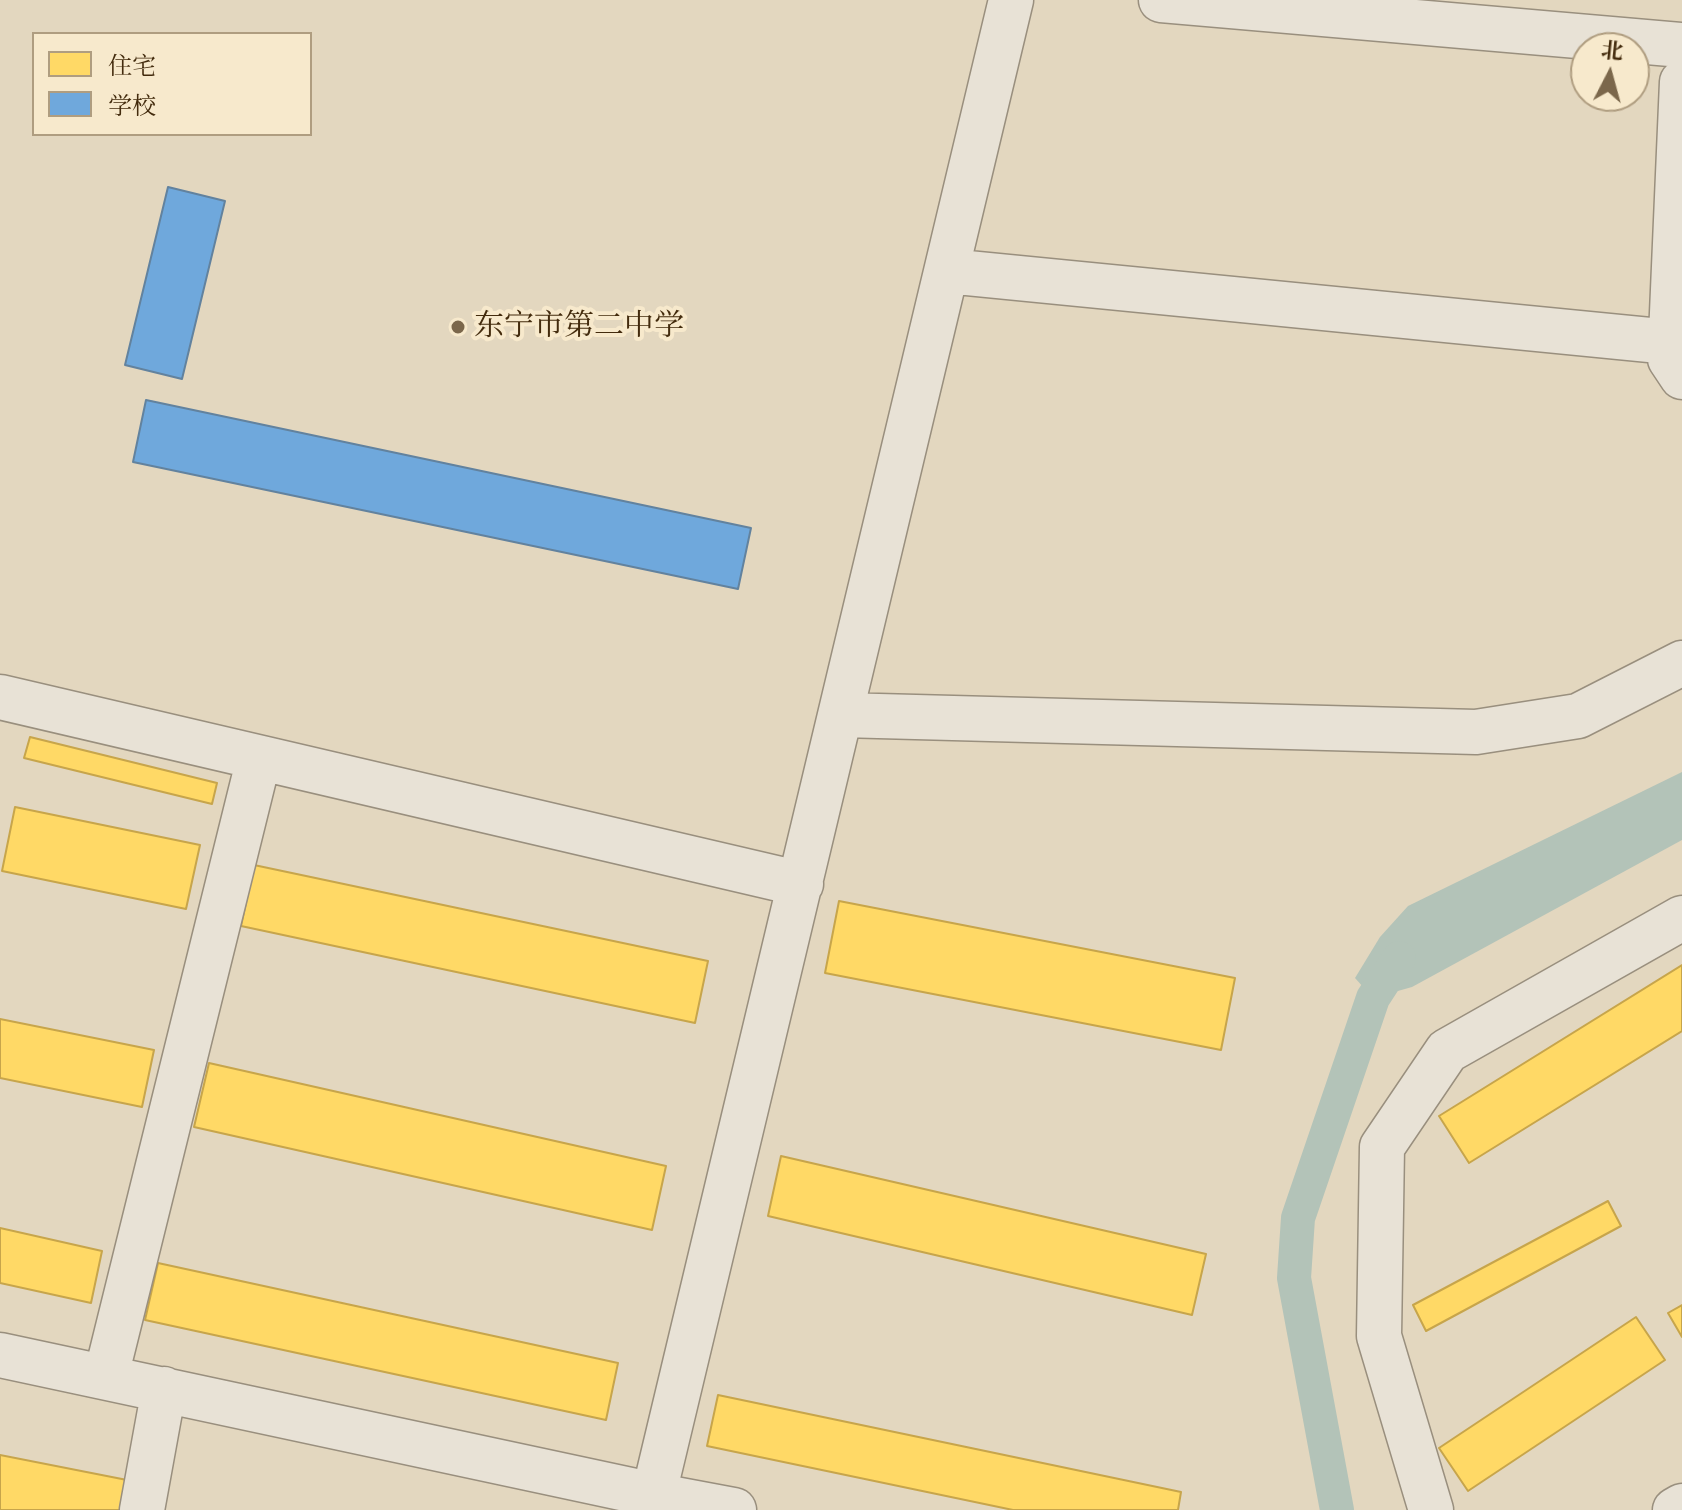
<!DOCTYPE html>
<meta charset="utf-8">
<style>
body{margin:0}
#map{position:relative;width:1682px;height:1510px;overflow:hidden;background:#e3d7bf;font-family:"Gentium Book Plus","Noto Serif SC",serif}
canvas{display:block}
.legend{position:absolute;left:32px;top:32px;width:280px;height:104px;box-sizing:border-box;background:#f7e9cc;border:2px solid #af9d80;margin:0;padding:10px 14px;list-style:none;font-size:24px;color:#432b0d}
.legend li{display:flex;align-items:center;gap:16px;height:40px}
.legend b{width:40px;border:2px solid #af9d80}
.north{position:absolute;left:1570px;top:32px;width:80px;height:80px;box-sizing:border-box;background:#f7e9cc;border:2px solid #af9d80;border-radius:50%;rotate:6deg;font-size:22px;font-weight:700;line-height:32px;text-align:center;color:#432b0d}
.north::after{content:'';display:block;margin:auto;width:28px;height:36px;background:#7b674b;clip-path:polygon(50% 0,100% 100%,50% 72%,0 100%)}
</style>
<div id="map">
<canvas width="1682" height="1510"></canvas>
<ul class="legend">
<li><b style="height:22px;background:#ffd966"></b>住宅</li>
<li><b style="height:22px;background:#6fa8dc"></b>学校</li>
</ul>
<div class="north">北</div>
</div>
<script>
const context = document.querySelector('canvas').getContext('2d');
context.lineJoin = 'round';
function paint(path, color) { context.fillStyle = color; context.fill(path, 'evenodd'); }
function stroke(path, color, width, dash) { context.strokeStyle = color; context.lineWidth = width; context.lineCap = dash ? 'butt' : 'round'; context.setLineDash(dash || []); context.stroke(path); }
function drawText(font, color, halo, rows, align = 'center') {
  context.font = font + ' "Gentium Book Plus","Noto Serif SC",serif'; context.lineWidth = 8; context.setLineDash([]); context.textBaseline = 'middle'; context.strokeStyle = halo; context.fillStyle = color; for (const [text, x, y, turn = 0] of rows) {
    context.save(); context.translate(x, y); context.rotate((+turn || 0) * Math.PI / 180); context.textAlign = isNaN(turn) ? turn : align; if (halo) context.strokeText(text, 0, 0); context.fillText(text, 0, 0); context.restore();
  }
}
paint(new Path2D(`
 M1682,772V840L1412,987L1373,998L1355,978L1380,937L1408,906Z`), '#b3c3b8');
const homes = new Path2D(`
 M30,737L217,783L212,804L24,758Z
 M15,807L200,845L186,909L2,871Z
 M254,865L708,961L695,1023L241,926Z
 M839,901L1235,978L1221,1050L825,973Z
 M1682,965V1031L1469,1163L1439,1116Z
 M0,1019L154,1050L142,1107L0,1078Z
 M209,1063L666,1166L652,1230L194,1127Z
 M781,1156L1206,1254L1192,1315L768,1216Z
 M1608,1201L1621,1226L1426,1331L1413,1305Z
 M0,1228L102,1251L91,1303L0,1283Z
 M158,1263L618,1363L606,1420L145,1320Z
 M1682,1305V1337L1668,1313Z
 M1636,1317L1665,1360L1468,1491L1439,1448Z
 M718,1395L1181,1492L1178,1510H1013L707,1446Z
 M0,1455L127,1480L121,1510H0Z`);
paint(homes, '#ffd966');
stroke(homes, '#c7a54b', 2);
const schools = new Path2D(`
 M168,187L225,201L182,379L125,365Z
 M146,400L751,528L738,589L133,462Z`);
paint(schools, '#6fa8dc');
stroke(schools, '#62829e', 2);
stroke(new Path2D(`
 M1337,1510L1294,1278L1298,1218L1373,998L1399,958`), '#b3c3b8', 34);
const minor = new Path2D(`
 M1161,0L1682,45
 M1682,82L1670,359L1682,377
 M947,271L1670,342
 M0,697L801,884
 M841,715L1476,732L1578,716L1682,663
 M0,1355L654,1495L734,1510
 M106,1376L259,758
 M142,1510L164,1389
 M650,1510L1011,0
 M1431,1510L1379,1336L1382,1147L1447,1051L1682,918
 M1675,1510L1682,1506`);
stroke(minor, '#998f7e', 47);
stroke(minor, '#e8e2d6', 44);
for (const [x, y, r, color] of [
 [458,327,8,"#7b674b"]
]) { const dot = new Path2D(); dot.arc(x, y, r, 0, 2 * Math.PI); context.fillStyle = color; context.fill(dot); stroke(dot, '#f7e9cc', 3); }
drawText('30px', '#432b0d', '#f7e9cc', [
 ["东宁市第二中学",474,327]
], 'left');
</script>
